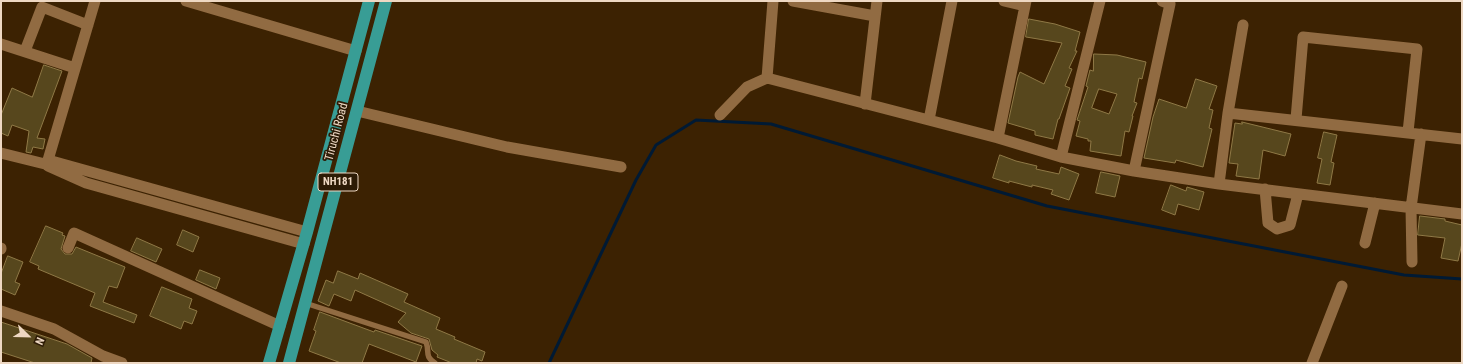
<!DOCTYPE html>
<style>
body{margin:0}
#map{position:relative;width:1463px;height:364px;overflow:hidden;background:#3c2202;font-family:"Roboto Condensed",sans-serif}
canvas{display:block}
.frame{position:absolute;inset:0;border:2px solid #eed8c3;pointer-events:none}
.north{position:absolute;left:8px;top:316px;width:40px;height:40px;-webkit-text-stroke:3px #2d1b05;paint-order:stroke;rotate:113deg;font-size:11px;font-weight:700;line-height:16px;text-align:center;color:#eed8c3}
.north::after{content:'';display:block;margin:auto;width:14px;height:18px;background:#eed8c3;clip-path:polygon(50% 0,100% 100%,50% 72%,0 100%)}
</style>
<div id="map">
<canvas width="1463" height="364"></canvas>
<div class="frame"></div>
<div class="north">N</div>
</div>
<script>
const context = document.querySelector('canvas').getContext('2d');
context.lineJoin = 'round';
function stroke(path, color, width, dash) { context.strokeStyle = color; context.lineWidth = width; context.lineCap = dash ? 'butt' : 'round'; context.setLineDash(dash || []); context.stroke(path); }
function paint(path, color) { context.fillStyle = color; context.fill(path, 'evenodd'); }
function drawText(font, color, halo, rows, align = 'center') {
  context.font = font + ' "Roboto Condensed",sans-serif'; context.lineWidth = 3.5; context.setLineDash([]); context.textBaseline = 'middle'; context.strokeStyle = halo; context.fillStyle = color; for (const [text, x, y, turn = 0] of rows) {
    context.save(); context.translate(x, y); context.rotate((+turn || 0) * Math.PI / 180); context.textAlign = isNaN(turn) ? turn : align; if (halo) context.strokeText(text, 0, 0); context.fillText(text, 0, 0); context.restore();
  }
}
stroke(new Path2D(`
 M549,363L636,180L656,145L696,120L771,124L1047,206L1404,275L1462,279`), '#001a34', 3);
const building = new Path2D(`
 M1029,19L1055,24L1080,32L1075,51H1077L1069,68L1072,69L1065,86L1070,88L1059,119H1058L1053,139L1035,135V131L1008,123L1018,77L1020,72L1044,84L1062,43L1026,37Z
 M1094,54L1117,55L1146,62L1142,79L1139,78L1134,102L1137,103L1132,116H1133L1129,132L1125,131L1121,156L1090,151L1091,141H1088V139L1076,136L1080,121L1077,120L1088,87L1086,86L1090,70L1093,71ZM1099,89L1117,94L1109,114L1092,108Z
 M44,65L62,71L37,138L45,139L43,149L33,147L31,153L26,152L29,131L12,125L8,136L1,133V115L12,88L32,97Z
 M1196,79L1217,86L1209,109L1213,110L1209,128L1212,129L1203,167L1176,160L1175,163L1144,158L1153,117L1159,99L1186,108Z
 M1242,122L1291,134L1285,156L1263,150L1259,179L1236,176L1238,164L1229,163L1235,123L1242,124Z
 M1324,132L1337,135L1331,162L1334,163L1330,185L1317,183L1322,159L1318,158Z
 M1000,155L1016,161L1037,166L1036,169L1059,174L1061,167L1079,174L1069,200L1051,194L1053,190L1032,185V187L1009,181V183L993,178Z
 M1101,172L1120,176L1115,197L1096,193Z
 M1171,185L1186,191L1187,187L1204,192L1199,210L1178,204L1175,215L1162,210Z
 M1420,216L1445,219V221L1462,225V243L1458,261L1441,258L1445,238L1418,235Z
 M46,226L63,233L62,235L65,236L61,249L65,254H72L76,247L125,267L117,288L109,286L103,302L137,315L134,323L90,306L95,293L38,269L39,266L30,262Z
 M183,230L199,237L193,252L177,245Z
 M137,238L162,249L156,262L131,251Z
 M8,256L23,262L15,282L20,284L15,295L1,289V274Z
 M200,270L220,278L216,289L196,280Z
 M338,271L358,279L360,273L408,294L404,302L440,318L436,329L455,337L454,339L485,352L482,361L477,359L476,363H452L437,357L438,355L432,350L429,339L411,333L398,322L406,313L355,290L351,301L334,294L329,306L318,301L326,280L333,283Z
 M162,287L192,299L189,308L197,311L192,324L184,321L181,329L150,316Z
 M320,312L374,332L375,330L422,346L416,362L369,344L362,363H341L309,351L316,331L314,330Z
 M1,322L67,344L92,358L91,363H35L1,352Z`);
paint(building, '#57471d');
stroke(building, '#8f7946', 1);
stroke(new Path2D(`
 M305,303L426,342C430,352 424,356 435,363`), '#916b42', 5.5);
stroke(new Path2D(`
 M95,1L48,160L307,232
 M186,1L356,51
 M773,1L767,78L998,138L1061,157L1134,171L1219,184L1228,113L1462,139
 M793,1L875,16
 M1004,1L1025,6
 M1,44L75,68
 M25,51L42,7L88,25
 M865,104L877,1
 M357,111L507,147L621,167
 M1228,113L1243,25
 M720,115L747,87L767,78
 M1296,119L1303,37L1417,49L1408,132
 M929,120L952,1
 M998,138L1026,1
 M1,153L45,164L48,160
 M1061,157L1100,1
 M48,166L86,183L304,244
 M1134,171L1170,4L1162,1
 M1219,184L1462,214
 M1265,189L1268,223L1277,229L1290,225L1298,194
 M1365,243L1375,203
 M1,248V249
 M68,248L74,233L280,326
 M1412,262L1411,208L1421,134
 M1,311L54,329L103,356L122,363
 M1312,363L1342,286`), '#916b42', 11);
stroke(new Path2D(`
 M269,363L307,232L369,1
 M289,363L386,1`), '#389d95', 12);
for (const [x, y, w] of [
 [338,182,40]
]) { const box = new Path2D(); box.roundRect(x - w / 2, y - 9, w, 18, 3); context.fillStyle = '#2d1b05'; context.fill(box); stroke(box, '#eed8c3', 1); }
drawText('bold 11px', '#eed8c3', null, [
 ["NH181",338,182]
]);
drawText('12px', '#eed8c3', '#2d1b05', [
 ["Tiruchi Road",337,132,-75]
]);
</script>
